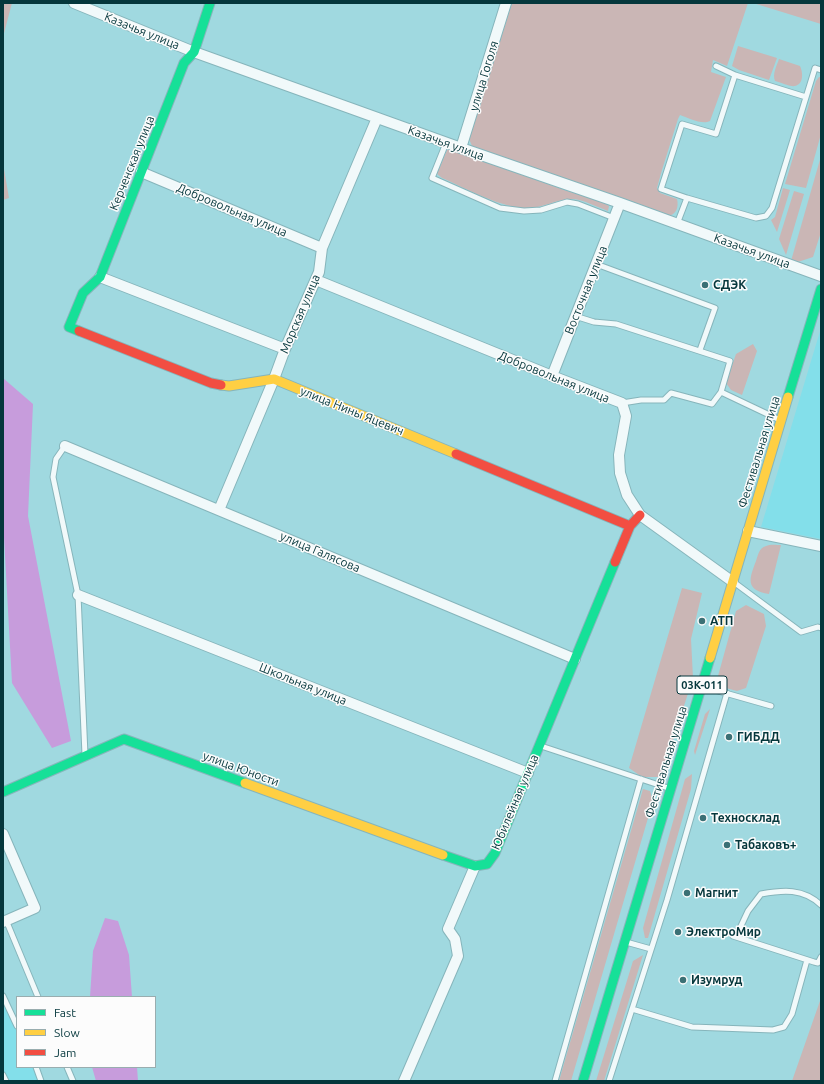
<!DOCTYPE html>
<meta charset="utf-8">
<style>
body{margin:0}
#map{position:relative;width:824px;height:1084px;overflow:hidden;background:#a0d9e0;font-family:Ubuntu,sans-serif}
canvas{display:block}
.frame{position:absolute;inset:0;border:4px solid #05373c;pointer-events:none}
.legend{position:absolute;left:16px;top:996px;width:140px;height:72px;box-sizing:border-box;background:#fcfcfc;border:1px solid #99adaf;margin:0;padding:5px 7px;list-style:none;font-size:12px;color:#05373c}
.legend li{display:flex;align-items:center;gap:8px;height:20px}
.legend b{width:20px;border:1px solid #99adaf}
</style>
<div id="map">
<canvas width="824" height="1084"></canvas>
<div class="frame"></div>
<ul class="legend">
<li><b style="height:5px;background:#16e098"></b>Fast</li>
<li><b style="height:5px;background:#ffcf43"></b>Slow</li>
<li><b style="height:5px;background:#f24e42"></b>Jam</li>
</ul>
</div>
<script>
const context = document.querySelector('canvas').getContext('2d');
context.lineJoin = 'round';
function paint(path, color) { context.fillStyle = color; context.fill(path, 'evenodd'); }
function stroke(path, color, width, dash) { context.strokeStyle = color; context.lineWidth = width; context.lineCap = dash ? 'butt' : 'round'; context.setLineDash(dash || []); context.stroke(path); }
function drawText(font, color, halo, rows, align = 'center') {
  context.font = font + ' Ubuntu,sans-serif'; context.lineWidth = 3; context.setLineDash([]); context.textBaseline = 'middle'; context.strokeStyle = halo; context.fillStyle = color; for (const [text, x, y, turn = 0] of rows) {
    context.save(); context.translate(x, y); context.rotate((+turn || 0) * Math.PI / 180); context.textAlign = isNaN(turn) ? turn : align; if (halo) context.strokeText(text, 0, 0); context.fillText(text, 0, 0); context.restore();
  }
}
paint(new Path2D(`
 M821,328V539L761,527Z
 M3,996L17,1028V1067H35L41,1081H3Z`), '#83dfea');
paint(new Path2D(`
 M3,3H12L3,37Z
 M512,3H748L727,66L713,60L711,72L726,77L710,121C702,125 688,118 680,115L678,119L662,170L657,188L660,193L677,199C679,207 676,215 668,216L472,146L469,139Z
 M753,3H821V24Z
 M738,46L777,58L769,80L739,70L732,66Z
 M779,59L800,66C803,72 804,84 795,86C790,87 780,82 775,81C772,74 777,65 779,59Z
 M819,77H821V134L806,188L785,184L816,81Z
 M453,149L564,190L599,200L609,206L608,211C599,208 582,199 573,199C556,198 542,210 522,208C495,205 467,189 442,178L437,174L447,150Z
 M821,156V232L813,257L795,263L791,261Z
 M3,163L9,198L3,200Z
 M783,188L790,190L777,232L771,220L775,217Z
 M794,191L804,194L786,255L779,239Z
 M753,344L757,351L742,395L731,390L726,383L736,354Z
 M781,545L769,594C745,590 749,579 756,561C758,555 759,548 766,546C770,544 777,545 781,545Z
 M682,588L702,593L691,639L693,678L661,777H642L629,768Z
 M746,605L764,614L766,626L746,688L737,691L722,687L718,676L736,611Z
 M710,709L695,755L694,751L705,714Z
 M692,774L691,789L648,938H645L643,928L685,779Z
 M643,789L650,791L653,801L571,1081H559Z
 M643,955L604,1081H596L633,961Z
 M821,998V1081H792Z`), '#cab6b5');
paint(new Path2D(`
 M3,378L33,404L28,516L71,741L52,748L12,683L3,519Z
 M105,918L118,921L129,955L132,997H90L93,951Z
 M92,1067H137L138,1081H96Z`), '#c79cdc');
const lane = new Path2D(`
 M716,66L735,75
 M446,143L432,178L500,208L524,211L541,210L567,202L578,204L614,218
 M687,198L661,189L682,124L716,134L735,75L806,97
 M677,224L687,198L756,218L766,216L772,208L815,68L821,70
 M596,264L715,308L700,350
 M575,316L594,322L616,324L730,361L721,392
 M622,403L641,400H664L671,393L712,404L721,392L780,420
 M65,446L56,459L53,477L78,595L85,755
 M735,583L801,632L818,627L821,628
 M704,687L771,706
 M541,746L668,788
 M821,905C803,888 783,890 761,894L748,911L740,928L733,936L814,962L818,963L821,957
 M6,920L38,997
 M626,942L651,949
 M3,996L17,1026
 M632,1009L692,1027L773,1030L784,1027L792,1014L807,960
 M36,1067L41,1081
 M67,1067L73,1081
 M3,1075L6,1081
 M555,1081L641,779
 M609,1081L667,900L727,693`);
const street = new Path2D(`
 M74,3L194,52L461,148L620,203L821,276
 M461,148L506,3
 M141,172L322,248
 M100,277L285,349
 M316,280L552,376L622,403L626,416L619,455L620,473L627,495L640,515L733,582
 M552,376L620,203
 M65,446L575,659
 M219,510L274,379L285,349L319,272L322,248L377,118
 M748,531L821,546
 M78,595L528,773
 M3,834L35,908L3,922
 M404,1081L458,956L455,939L448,929L475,866`);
const fast = new Path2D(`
 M79,331L69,327L83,293L100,277L184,63L194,52L210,3
 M788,397L821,289
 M3,792L124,739L245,783
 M443,855L475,866L487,864L495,853L615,562
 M583,1081L710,658`);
const slow = new Path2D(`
 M221,385L229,386L274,379L456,454
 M710,658L788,397
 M245,783L443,855`);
const jam = new Path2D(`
 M79,331L211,383L221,385
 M456,454L630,526
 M615,562L630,526L640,515`);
stroke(lane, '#86b5bb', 7);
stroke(street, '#86b5bb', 12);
stroke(fast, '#86b5bb', 11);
stroke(slow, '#86b5bb', 11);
stroke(jam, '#86b5bb', 11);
stroke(lane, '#f1f9fa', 5);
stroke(street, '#f1f9fa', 10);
stroke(fast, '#16e098', 9);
stroke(slow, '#ffcf43', 9);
stroke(jam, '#f24e42', 9);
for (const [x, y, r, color] of [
 [705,285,4,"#3b7075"],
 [702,621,4,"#3b7075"],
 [729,737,4,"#3b7075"],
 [703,818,4,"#3b7075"],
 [727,845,4,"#3b7075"],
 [687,893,4,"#3b7075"],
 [678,932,4,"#3b7075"],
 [683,980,4,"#3b7075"]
]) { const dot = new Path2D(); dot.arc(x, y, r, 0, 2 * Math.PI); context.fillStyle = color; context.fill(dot); stroke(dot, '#fcfcfc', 1.5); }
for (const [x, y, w] of [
 [702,685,50]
]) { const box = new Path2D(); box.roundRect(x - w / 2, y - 9, w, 18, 3); context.fillStyle = '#fcfcfc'; context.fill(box); stroke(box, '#05373c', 1); }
drawText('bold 11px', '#05373c', null, [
 ["03К-011",702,685]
]);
drawText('12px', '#05373c', '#fcfcfc', [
 ["Казачья улица",142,31,22],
 ["улица Гоголя",484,76,-73],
 ["Казачья улица",446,143,20],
 ["Керченская улица",132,163,-68],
 ["Добровольная улица",232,210,23],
 ["Казачья улица",752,251,20],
 ["Восточная улица",586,290,-68],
 ["Морская улица",300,314,-67],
 ["Добровольная улица",554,377,22],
 ["улица Нины Яцевич",352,411,22],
 ["Фестивальная улица",759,452,-73],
 ["улица Галясова",320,552,23],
 ["Школьная улица",303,684,22],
 ["Фестивальная улица",666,762,-73],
 ["улица Юности",241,769,20],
 ["Юбилейная улица",515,802,-67]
]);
drawText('bold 12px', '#05373c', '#fcfcfc', [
 ["СДЭК",713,285],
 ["АТП",710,621],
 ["ГИБДД",737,737],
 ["Техносклад",711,818],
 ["Табаковъ+",735,845],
 ["Магнит",695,893],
 ["ЭлектроМир",686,932],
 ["Изумруд",691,980]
], 'left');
</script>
